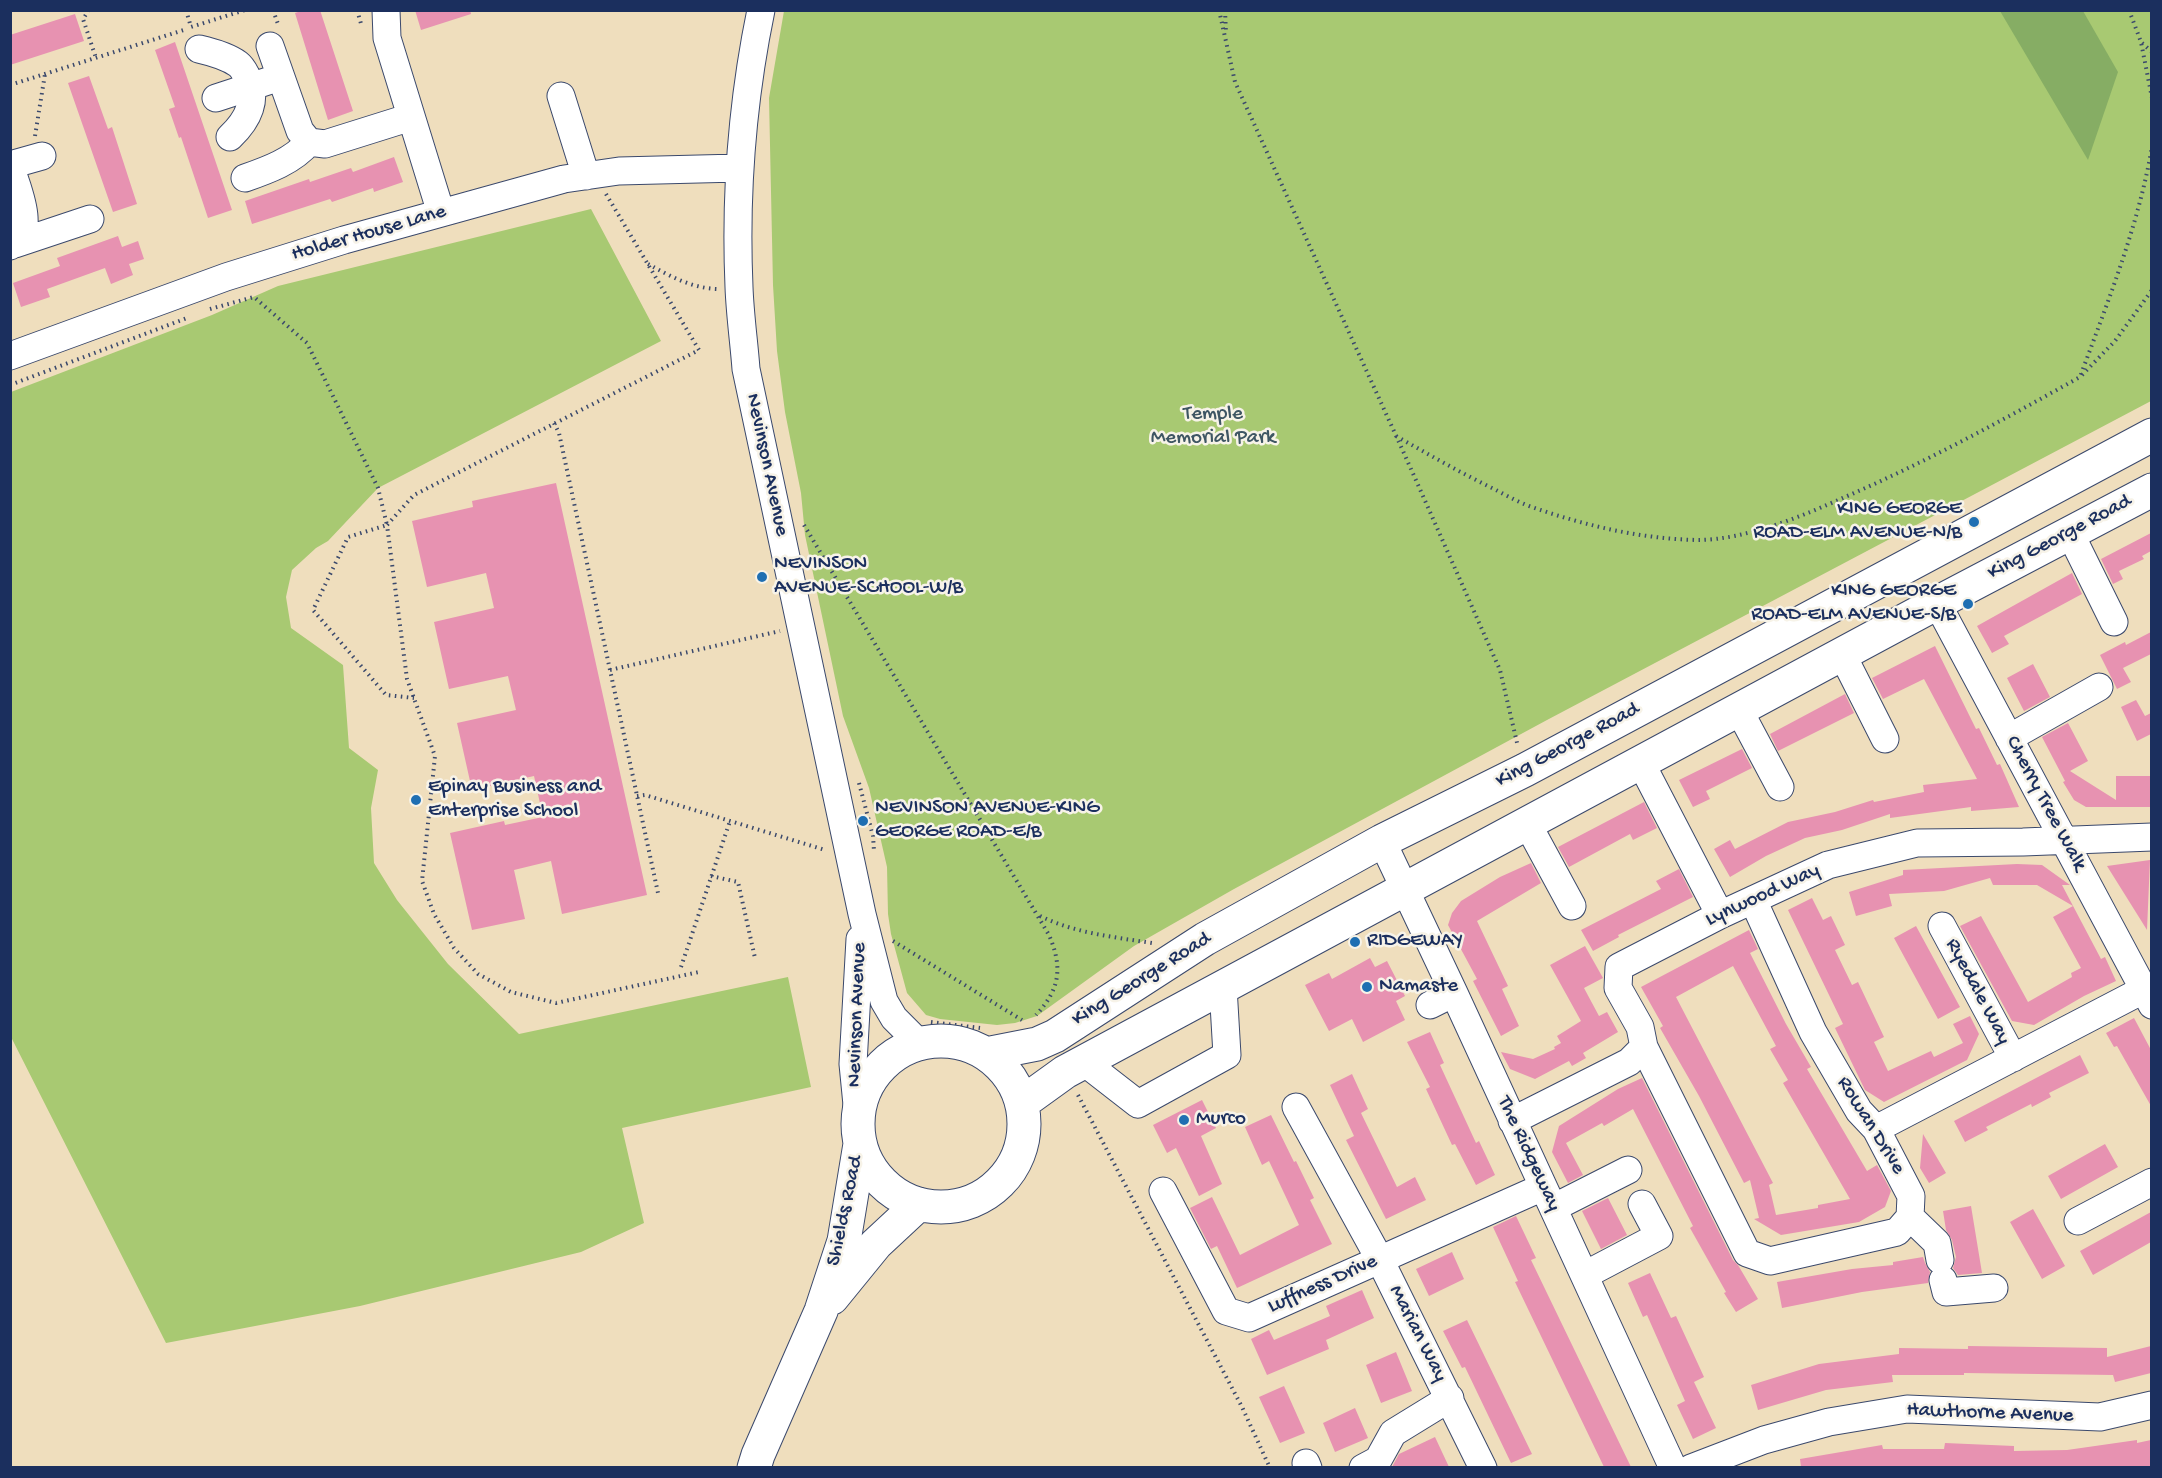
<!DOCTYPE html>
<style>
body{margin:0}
#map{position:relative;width:2162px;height:1478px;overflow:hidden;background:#efdebd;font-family:"Gochi Hand",sans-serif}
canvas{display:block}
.frame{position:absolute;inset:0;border:12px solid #1b2f5e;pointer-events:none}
</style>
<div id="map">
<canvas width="2162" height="1478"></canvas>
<div class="frame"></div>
</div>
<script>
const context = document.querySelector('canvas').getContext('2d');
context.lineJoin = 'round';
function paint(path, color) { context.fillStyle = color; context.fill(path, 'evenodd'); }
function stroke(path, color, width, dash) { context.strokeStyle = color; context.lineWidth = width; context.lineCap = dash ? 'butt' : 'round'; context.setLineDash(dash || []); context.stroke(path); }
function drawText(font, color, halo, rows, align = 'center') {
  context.font = font + ' "Gochi Hand",sans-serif'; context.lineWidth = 5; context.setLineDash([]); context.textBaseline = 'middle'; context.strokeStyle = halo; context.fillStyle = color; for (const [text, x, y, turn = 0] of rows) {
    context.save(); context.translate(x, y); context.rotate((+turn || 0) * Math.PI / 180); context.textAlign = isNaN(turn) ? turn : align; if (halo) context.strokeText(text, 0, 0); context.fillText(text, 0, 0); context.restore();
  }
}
paint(new Path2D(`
 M784,11H2151V401L1547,720L1234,889L1134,946L1037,1016L1015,1023L997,1025L940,1019L926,1015L907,993L891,934L888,914L887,867L869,788L843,716L805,535L801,493L785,412L777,351L773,285L769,98Z
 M591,209L661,341L378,488L328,541L316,548L292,570L286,597L291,628L343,665L349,748L378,770L371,808L374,863L397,900L448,964L519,1034L788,977L811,1087L622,1128L644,1223L581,1252L360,1306L166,1343L11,1037V392L212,315L278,286Z`), '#a8c972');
paint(new Path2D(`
 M2000,11H2083L2118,72L2088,160Z`), '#86ad64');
paint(new Path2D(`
 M304,10H320L353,111L328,120L295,13Z
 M415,10H470L471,14L421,30Z
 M75,14L84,41L10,65V35Z
 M175,42L232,210L208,218L181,137L179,138L169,109L175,107L155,50Z
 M89,76L108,129L112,127L137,204L113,212L68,83Z
 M394,157L403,182L374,192L373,188L332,202L330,199L252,224L245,201L309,179L310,182L351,168L353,172Z
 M118,236L122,247L138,241L144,259L129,264L133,275L111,284L105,268L47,289L50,297L21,307L13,283L60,266L57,258Z
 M556,483L647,895L562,914L551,861L514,870L525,919L472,930L450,833L504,821L505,825L543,817L534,776L472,790L457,723L516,710L508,676L449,689L434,622L494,608L486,573L427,587L412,521L473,507L472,501Z
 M2151,533V551L2142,556L2144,559L2119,571L2123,579L2113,584L2101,559Z
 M2072,573L2082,594L2004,636L2009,644L1992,653L1977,626Z
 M2151,632V654L2123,668L2131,682L2117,689L2100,655L2125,642L2126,645Z
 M1935,646L1976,729L1979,728L1997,765L2000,764L2019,807L1971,811V807L1890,818V814L1842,830L1805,838L1766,856L1730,877L1714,849L1730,840L1735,849L1788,822L1835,812L1873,800L1874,802L1924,792L1923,785L1977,779L1924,679L1883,699L1872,678Z
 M2033,664L2050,697L2024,711L2007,678Z
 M1845,694L1854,713L1778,751L1770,734Z
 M2136,700L2145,716L2151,713V734L2137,741L2121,707Z
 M2068,723L2088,761L2070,771L2116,800V776H2151V807H2086L2074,800L2063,782L2065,781L2042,737Z
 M1742,749L1752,768L1706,791L1710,799L1693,807L1679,780Z
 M1644,802L1657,828L1633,840L1630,834L1569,867L1558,847Z
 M2150,860L2147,930L2107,866Z
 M1531,863L1541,883L1477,921L1508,986L1502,989L1519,1026L1501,1036L1473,981L1477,979L1448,925L1452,913L1461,901L1500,877Z
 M2017,864L2042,865L2070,885H2062L2101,959L2105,957L2116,981L2084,996L2034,1025L2012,1021L1960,926L1981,916L2028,1002L2072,977L2071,973L2081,968L2053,917L2073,906L2037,885H1993L1990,878L1944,891L1889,894L1892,906L1856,916L1849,892L1903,875V870Z
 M1679,869L1693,897L1618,935L1619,937L1593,951L1581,930L1661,889L1656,881Z
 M1812,898L1823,920L1831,916L1845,945L1835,950L1852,985L1858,982L1884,1037L1874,1042L1888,1071L1931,1051L1934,1057L1963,1043L1953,1024L1970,1016L1979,1034L1967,1060L1884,1102L1865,1090L1835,1028L1843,1024L1788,910Z
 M1916,926L1960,1007L1938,1019L1894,938Z
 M1749,930L1758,949L1750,953L1786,1024L1811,1067L1807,1069L1867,1171L1877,1165L1891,1191L1885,1207L1859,1222L1781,1235L1754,1219L1759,1218L1750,1180L1744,1183L1699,1096L1660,1028L1663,1026L1641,987ZM1733,966L1776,1046L1770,1049L1788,1080L1783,1083L1850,1199L1818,1205V1208L1776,1215L1769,1185L1773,1183L1676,997Z
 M1585,946L1603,978L1584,988L1599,1016L1607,1012L1618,1032L1583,1053L1586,1058L1572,1066L1569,1061L1535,1079L1510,1069L1501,1052L1533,1059L1555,1049L1554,1047L1561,1043L1557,1036L1581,1021L1550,965Z
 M1370,958L1375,967L1387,961L1405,996L1396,1001L1405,1020L1363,1042L1352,1019L1329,1031L1305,985L1329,973L1332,979Z
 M2134,1018L2151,1050V1106L2117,1046L2114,1047L2106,1033Z
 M1430,1032L1444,1063L1440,1065L1476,1143L1479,1141L1495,1175L1476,1185L1455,1144L1452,1145L1426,1089L1430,1087L1407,1042Z
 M2080,1055L2089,1073L2049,1093L2051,1097L2032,1107L2031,1104L1986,1127L1988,1130L1965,1142L1954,1121Z
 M1352,1074L1368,1109L1361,1113L1397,1187L1415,1177L1426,1200L1386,1219L1346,1140L1354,1136L1330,1085Z
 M1642,1078L1733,1260L1738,1265L1758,1299L1736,1312L1724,1293L1726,1292L1690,1228L1693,1226L1633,1109L1604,1126L1602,1123L1566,1143L1583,1175L1568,1183L1552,1152L1559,1126L1618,1089Z
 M1202,1100L1216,1128L1201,1136L1222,1184L1199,1196L1176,1148L1167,1153L1153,1125Z
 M1271,1115L1294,1162L1296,1161L1314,1198L1310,1200L1332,1244L1237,1288L1217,1246L1211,1249L1190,1208L1212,1197L1240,1255L1299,1225L1269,1161L1262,1165L1245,1127Z
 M1923,1134L1946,1173L1929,1183L1920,1168Z
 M2105,1144L2118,1167L2061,1199L2048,1176Z
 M1608,1198L1627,1235L1601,1249L1582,1211Z
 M1971,1206L1982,1273L1958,1275L1953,1268L1956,1257L1952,1240L1946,1230L1943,1211Z
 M2033,1209L2065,1266L2042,1279L2010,1222Z
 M2151,1212V1242L2093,1275L2080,1251Z
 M1516,1216L1536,1258L1531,1260L1631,1467H1604L1515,1282L1518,1281L1493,1227Z
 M1452,1252L1464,1279L1429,1296L1416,1269Z
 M1923,1257L1925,1263L1930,1272L1928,1283L1862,1292L1782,1308L1777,1282L1852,1269L1893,1265V1262Z
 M1650,1273L1671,1318L1676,1316L1704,1377L1694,1382L1716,1428L1693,1439L1677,1405L1685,1401L1647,1315L1643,1317L1628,1283Z
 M1362,1290L1374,1318L1326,1340L1329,1349L1267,1375L1251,1339L1269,1330L1274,1340L1330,1316L1326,1306Z
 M1467,1320L1532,1454L1511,1463L1465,1367L1462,1368L1443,1331Z
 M1968,1346L2107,1348V1357L2151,1346V1373L2115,1382L2113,1375L1964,1373V1375H1892L1893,1382L1826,1390L1758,1410L1751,1385L1819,1364L1899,1354V1348L1968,1349Z
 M1396,1352L1412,1391L1381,1403L1366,1365Z
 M1284,1386L1305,1433L1280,1443L1259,1397Z
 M1355,1408L1368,1438L1335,1452L1323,1423Z
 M1435,1437L1449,1467H1392L1399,1454Z
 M2137,1440V1443L2151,1440V1466L2138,1467H1801L1800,1459L1882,1445L1883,1449H1944L1945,1443L2014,1446V1451L2067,1450Z`), '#e792b1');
const minor = new Path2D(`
 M386,10L387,38L441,213
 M761,10C742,102 735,194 739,287C740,315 744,342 746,369L862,914L884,1001L894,1018L919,1043
 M270,46L300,131L309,142L325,144L411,117
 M199,49C212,52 227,56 238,64C242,67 244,71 246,75C259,99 248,120 230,137
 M561,96L586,176
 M216,98L268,81
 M10,165L42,156
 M10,166C17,187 38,234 10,246
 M245,178C268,170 293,161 309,142
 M15,244L90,219
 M10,356L226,277L344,240L564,179L619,171L739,168
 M2070,533L2114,622
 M1937,603L2152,1005
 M1842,654L1885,739
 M1739,710L1780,787
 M2009,738L2099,687
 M1641,763L1720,915
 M1527,823L1572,906
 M1382,841L1454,993L1673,1468
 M1942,926L2013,1058
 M1430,1005L1454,993
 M1644,1047L1747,1253L1770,1261L1897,1232L1910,1217L1911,1196L1876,1129L1859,1111L1813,1032L1753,900
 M1084,1062L1138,1104L1227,1055L1223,987
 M1296,1107L1380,1260L1483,1468
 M858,1115L853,1064L860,939
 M1512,1121L1629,1062L1644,1047L1640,1027L1618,988L1619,967L1720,915L1828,865L1917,843L2023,842L2152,837
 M1876,1129L2143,990
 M1163,1191L1226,1311L1249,1318L1543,1187
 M1553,1208L1628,1170
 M1910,1217L1937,1243L1940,1260
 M2078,1221L2152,1182
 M1585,1275L1659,1236L1642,1204
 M1943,1280L1946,1292L1994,1288
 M1306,1463L1308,1468
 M1363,1468L1378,1460L1393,1433L1450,1398
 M1691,1468L1764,1440L1829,1422L1907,1409L2100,1417L2152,1405`);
const highway = new Path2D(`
 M858 1124a83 83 0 1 1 166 0a83 83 0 1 1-166 0Z
 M986,1054L1037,1044L1055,1036L1205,939L1382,841L1525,770L2152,435
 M1022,1103L1065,1072L1937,603L2152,490
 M832,1298L876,1244L919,1204
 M754,1468L758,1455L821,1311L844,1241L860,1144`);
stroke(minor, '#3b496c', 29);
stroke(highway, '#3b496c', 35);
stroke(new Path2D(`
 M89,10L83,19L96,58
 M186,10L191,27L245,10
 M273,10L278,24
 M357,10L362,27
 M1219,10L1235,82L1403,451L1500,670L1518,747
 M1225,10L1226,34
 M2129,10L2141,42L2152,98
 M2142,43L2152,52
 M10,85L187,29
 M35,136L45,74
 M606,194L699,350L414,495L387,525L407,679L435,756L422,881L434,914L454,948L478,974L511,992L556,1003L699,972
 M648,264C670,276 691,288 717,289
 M210,309L254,297L307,343L378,488L387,525L348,537L313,610L386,695L414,698
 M2082,375L2115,341L2152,290
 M10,385L187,318
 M554,423L559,433L658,893
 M1396,436C1428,454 1459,472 1492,488C1504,494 1516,501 1529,506C1583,525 1640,539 1698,540C1744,540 1803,516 1845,497C1926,462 2003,420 2080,377C2108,301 2138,227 2152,147
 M804,525L1049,935C1063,968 1060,989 1036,1015
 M610,670L780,631
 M859,783L873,836L874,851
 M637,796L645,795L825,850
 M711,876L738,882L755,958
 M1040,916C1075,933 1113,937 1152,943
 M893,941L1022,1020
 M681,967L730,821
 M931,1022L980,1028
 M1078,1095L1242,1407L1270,1468`), '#3b496c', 4, [1.5, 4.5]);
stroke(minor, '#fff', 27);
stroke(highway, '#fff', 33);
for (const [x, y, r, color] of [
 [1974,522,6,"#1f6fb2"],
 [762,577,6,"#1f6fb2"],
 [1968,604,6,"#1f6fb2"],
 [416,800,6,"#1f6fb2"],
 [863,821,6,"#1f6fb2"],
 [1355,942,6,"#1f6fb2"],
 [1367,987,6,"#1f6fb2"],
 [1184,1120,6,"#1f6fb2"]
]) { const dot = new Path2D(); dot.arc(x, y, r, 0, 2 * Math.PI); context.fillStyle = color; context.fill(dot); stroke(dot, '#f7f3e8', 2); }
drawText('21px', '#1b2f5e', '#f7f3e8', [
 ["Holder House Lane",369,234,-16],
 ["Nevinson Avenue",766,465,78],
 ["King George Road",2060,538,-28],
 ["King George Road",1568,746,-28],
 ["Cherry Tree Walk",2045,804,62],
 ["Lynwood Way",1763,896,-25],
 ["King George Road",1142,980,-32],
 ["Ryedale Way",1977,992,62],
 ["Nevinson Avenue",858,1015,-88],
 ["Rowan Drive",1870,1126,58],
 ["The Ridgeway",1528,1154,65],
 ["Shields Road",846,1211,-78],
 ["Luffness Drive",1323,1285,-24],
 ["Marian Way",1417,1334,63],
 ["Hawthorne Avenue",1990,1414,2]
]);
drawText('21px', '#3e5663', '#f7f3e8', [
 ["Temple",1213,415],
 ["Memorial Park",1213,439]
]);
drawText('21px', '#1b2f5e', '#f7f3e8', [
 ["KING GEORGE",1962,510,"right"],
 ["ROAD-ELM AVENUE-N/B",1962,534,"right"],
 ["NEVINSON",774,565],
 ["AVENUE-SCHOOL-W/B",774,589],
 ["KING GEORGE",1956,592,"right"],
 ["ROAD-ELM AVENUE-S/B",1956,616,"right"],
 ["Epinay Business and",428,788],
 ["Enterprise School",428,812],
 ["NEVINSON AVENUE-KING",875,809],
 ["GEORGE ROAD-E/B",875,833],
 ["RIDGEWAY",1367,942],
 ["Namaste",1379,987],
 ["Murco",1196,1120]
], 'left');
</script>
